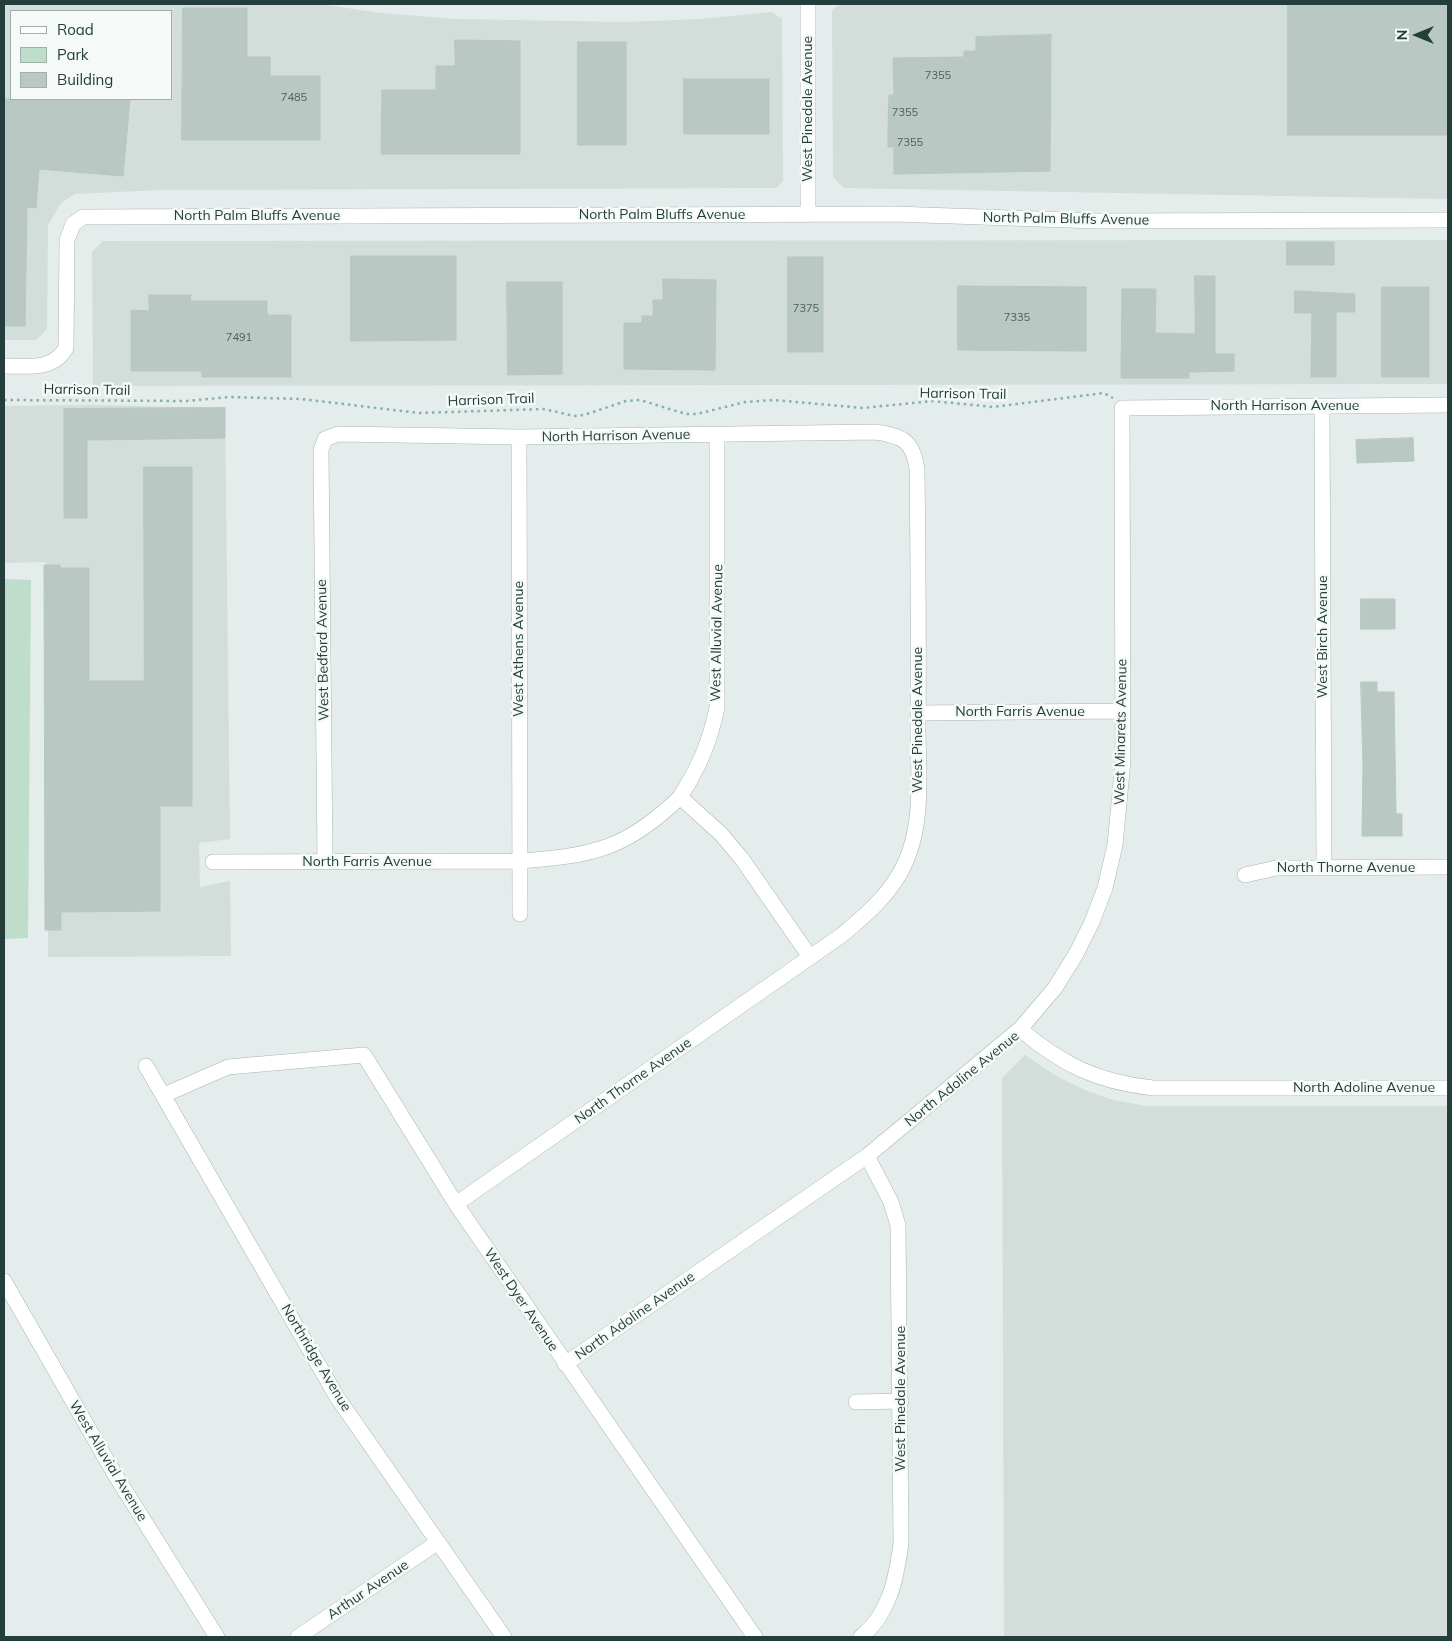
<!DOCTYPE html>
<style>
body{margin:0}
#map{position:relative;width:1452px;height:1641px;overflow:hidden;background:#e4edeb;font-family:Mulish,sans-serif}
canvas{display:block}
.frame{position:absolute;inset:0;border:5px solid #243f3b;pointer-events:none}
.legend{position:absolute;left:10px;top:10px;width:162px;height:90px;box-sizing:border-box;background:#f5faf8;border:1px solid #a1afac;margin:0;padding:6px 9px;list-style:none;font-size:15px;color:#243f3b}
.legend li{display:flex;align-items:center;gap:10px;height:25px}
.legend b{width:25px;border:1px solid #a1afac}
.north{position:absolute;left:1392px;top:10px;width:50px;height:50px;-webkit-text-stroke:4px #f5faf8;paint-order:stroke;rotate:270deg;font-size:14px;font-weight:700;line-height:20px;text-align:center;color:#243f3b}
.north::after{content:'';display:block;margin:auto;width:18px;height:22px;background:#243f3b;clip-path:polygon(50% 0,100% 100%,50% 72%,0 100%)}
</style>
<div id="map">
<canvas width="1452" height="1641"></canvas>
<div class="frame"></div>
<ul class="legend">
<li><b style="height:6px;background:#fff"></b>Road</li>
<li><b style="height:14px;background:#beddcb"></b>Park</li>
<li><b style="height:14px;background:#bac8c4"></b>Building</li>
</ul>
<div class="north">N</div>
</div>
<script>
const context = document.querySelector('canvas').getContext('2d');
context.lineJoin = 'round';
function paint(path, color) { context.fillStyle = color; context.fill(path, 'evenodd'); }
function stroke(path, color, width, dash) { context.strokeStyle = color; context.lineWidth = width; context.lineCap = dash ? 'butt' : 'round'; context.setLineDash(dash || []); context.stroke(path); }
function drawText(font, color, halo, rows, align = 'center') {
  context.font = font + ' Mulish,sans-serif'; context.lineWidth = 5; context.setLineDash([]); context.textBaseline = 'middle'; context.strokeStyle = halo; context.fillStyle = color; for (const [text, x, y, turn = 0] of rows) {
    context.save(); context.translate(x, y); context.rotate((+turn || 0) * Math.PI / 180); context.textAlign = isNaN(turn) ? turn : align; if (halo) context.strokeText(text, 0, 0); context.fillText(text, 0, 0); context.restore();
  }
}
paint(new Path2D(`
 M4,4H319L381,13L455,19L625,22L701,19L772,12L782,19L783,181L776,188L160,190L75,194L61,203L48,225L47,329L36,340H4ZM11,11H171V99H11Z
 M840,4H1448V199L844,188L833,177L832,10Z
 M1448,240V384L93,386L92,252L103,241Z
 M95,405L225,408L230,839L199,843L200,887L230,881L231,956L48,957L46,562L4,563V406Z
 M1025,1055L1058,1077L1085,1090L1113,1100L1146,1106H1448V1637H1004L1002,1078Z`), '#d3ddda');
paint(new Path2D(`
 M4,579L31,580L28,938L4,939Z`), '#beddcb');
const building = new Path2D(`
 M1288,4H1448V135H1288Z
 M183,8H247V57H270V76H320V140H182Z
 M1051,35L1050,171L894,174V147H888V127L889,95H894L893,58L964,57V51H976V37Z
 M455,40L520,41V154H381L382,90H436V66H455Z
 M578,42H626V145H578Z
 M684,79H769V134H684Z
 M4,99H130L123,176L39,169L36,208L27,207L25,326H4Z
 M1287,242H1334V265H1287Z
 M351,256H456V340L351,341Z
 M788,257H823V352H788Z
 M1195,276H1215V354H1234V371L1189,372V378H1121L1122,289H1156L1155,333L1195,334Z
 M663,279L716,280L715,370L624,369V323H642V316H653V300H663Z
 M507,282H562V374L508,375Z
 M958,286L1086,287V351L958,350Z
 M1382,287H1429V377H1382Z
 M1295,291L1355,294V312H1336V377H1311L1312,313H1295Z
 M149,295H191L190,301H267V315H291V377H202V371H131V310L149,311Z
 M225,408V438L87,440V518H64V409Z
 M1413,438L1414,461L1357,463L1356,440Z
 M144,467H192V806H160V911L61,912V930H45L44,565H60V568H89V681H144Z
 M1361,599H1395V629H1361Z
 M1361,682H1377V692H1394L1396,814H1402V836H1362L1363,765Z`);
paint(building, '#bac8c4');
stroke(building, '#b7c7c2', 1);
const minor = new Path2D(`
 M808,4V214
 M4,366C27,366 53,371 66,348L67,240L73,224L83,217L894,214L1098,221L1448,220
 M1322,406L1324,867
 M717,435V708C709,744 700,765 680,797L721,834L742,859L810,957
 M519,437L520,914
 M918,713L1123,711
 M213,862L520,861C592,856 627,849 680,797
 M325,862L321,450L325,439L338,434L519,437L876,432C903,436 913,441 917,469C918,555 919,641 918,726C918,770 924,820 906,861C893,892 867,914 842,935L456,1204
 M1245,875L1276,868L1448,867
 M1020,1029C1062,1065 1098,1082 1153,1088H1448
 M146,1066L337,1397L504,1637
 M164,1095L228,1067L364,1055L456,1204L755,1637
 M4,1281L114,1473L217,1637
 M565,1364L867,1156L1020,1029L1055,988L1076,954L1092,922L1105,888L1115,845L1123,761L1122,408L1448,405
 M856,1402L901,1401
 M298,1637L438,1542
 M861,1637C890,1613 896,1579 901,1544L898,1225L891,1202L867,1156`);
stroke(minor, '#a7b5b3', 16);
stroke(new Path2D(`
 M4,400L187,401L229,397L301,399L419,413L544,409L574,416L584,415L626,401L640,400L686,414H697L745,402L774,400L863,408L933,401L993,407L1104,393L1113,398`), '#86b0a8', 2.5, [2.5, 4]);
stroke(minor, '#fff', 15);
drawText('11px', '#4a615d', null, [
 ["7355",938,76],
 ["7485",294,98],
 ["7355",905,113],
 ["7355",910,143],
 ["7375",806,309],
 ["7335",1017,318],
 ["7491",239,338]
]);
drawText('14px', '#243f3b', '#f5faf8', [
 ["West Pinedale Avenue",808,109,-90],
 ["North Palm Bluffs Avenue",662,215],
 ["North Palm Bluffs Avenue",257,216],
 ["North Palm Bluffs Avenue",1066,219,1],
 ["Harrison Trail",87,390,1],
 ["Harrison Trail",963,394,1],
 ["Harrison Trail",491,400,-2],
 ["North Harrison Avenue",1285,406],
 ["North Harrison Avenue",616,436,-1],
 ["West Alluvial Avenue",717,633,-89],
 ["West Birch Avenue",1323,637,-90],
 ["West Athens Avenue",519,649,-90],
 ["West Bedford Avenue",323,650,-91],
 ["North Farris Avenue",1020,712],
 ["West Pinedale Avenue",918,720,-90],
 ["West Minarets Avenue",1121,732,-89],
 ["North Farris Avenue",367,862],
 ["North Thorne Avenue",1346,868],
 ["North Adoline Avenue",962,1079,-39],
 ["North Thorne Avenue",633,1081,-35],
 ["North Adoline Avenue",1364,1088],
 ["West Dyer Avenue",521,1300,56],
 ["North Adoline Avenue",635,1316,-35],
 ["Northridge Avenue",316,1358,59],
 ["West Pinedale Avenue",901,1399,-90],
 ["West Alluvial Avenue",108,1461,59],
 ["Arthur Avenue",368,1590,-34]
]);
</script>
